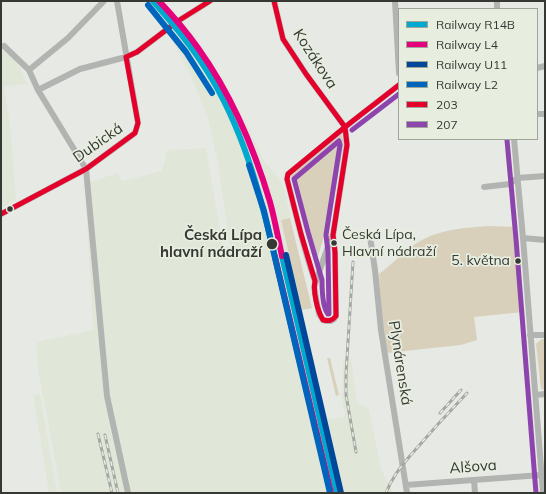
<!DOCTYPE html>
<meta charset="utf-8">
<style>
body{margin:0}
#map{position:relative;width:546px;height:494px;overflow:hidden;background:#e7eae4;font-family:Mulish,sans-serif}
canvas{display:block}
.frame{position:absolute;inset:0;border:2px solid #363833;pointer-events:none}
.legend{position:absolute;left:398px;top:8px;width:140px;height:132px;box-sizing:border-box;background:#e7eee0;border:1px solid #a0a59b;margin:0;padding:5px 7px;list-style:none;font-size:12px;color:#363833}
.legend li{display:flex;align-items:center;gap:8px;height:20px}
.legend b{width:20px;border:1px solid #a0a59b}
</style>
<div id="map">
<canvas width="546" height="494"></canvas>
<div class="frame"></div>
<ul class="legend">
<li><b style="height:5px;background:#00a9ce"></b>Railway R14B</li>
<li><b style="height:5px;background:#e5007d"></b>Railway L4</li>
<li><b style="height:5px;background:#00479a"></b>Railway U11</li>
<li><b style="height:5px;background:#0065bd"></b>Railway L2</li>
<li><b style="height:5px;background:#e4002b"></b>203</li>
<li><b style="height:5px;background:#8e44ad"></b>207</li>
</ul>
</div>
<script>
const context = document.querySelector('canvas').getContext('2d');
context.lineJoin = 'round';
function paint(path, color) { context.fillStyle = color; context.fill(path, 'evenodd'); }
function stroke(path, color, width, dash) { context.strokeStyle = color; context.lineWidth = width; context.lineCap = dash ? 'butt' : 'round'; context.setLineDash(dash || []); context.stroke(path); }
function drawText(font, color, halo, rows, align = 'center') {
  context.font = font + ' Mulish,sans-serif'; context.lineWidth = 3.5; context.setLineDash([]); context.textBaseline = 'middle'; context.strokeStyle = halo; context.fillStyle = color; for (const [text, x, y, turn = 0] of rows) {
    context.save(); context.translate(x, y); context.rotate((+turn || 0) * Math.PI / 180); context.textAlign = isNaN(turn) ? turn : align; if (halo) context.strokeText(text, 0, 0); context.fillText(text, 0, 0); context.restore();
  }
}
paint(new Path2D(`
 M147,1H164L192,34L220,76L248,127L264,161L279,178L283,186L291,218L281,220L314,361L325,420L343,417L345,416L342,401L343,360L351,358L357,402L369,409L381,469L392,490V493H61L38,370L37,342L93,330L85,184L117,173L122,181L162,171L167,150L206,148L223,246L230,247L218,164L208,119L191,76L173,42Z
 M1,43L21,69L28,86L24,84L4,87L11,132L16,200L1,208Z
 M40,394L57,493H49L33,395Z`), '#e0e7d8');
paint(new Path2D(`
 M342,134L344,143L341,159L330,218L318,256L307,234L291,175Z
 M290,218L312,308L302,310L281,220Z
 M488,226L516,227L523,312L474,317L477,340L461,345L386,353L380,292L379,274C390,266 399,256 410,248C432,230 461,228 488,226Z
 M542,339H545V390L541,389L536,344L538,342Z
 M327,358H330L339,395L336,396Z`), '#d8d0bb');
stroke(new Path2D(`
 M274,1L283,39L306,74L345,127
 M395,1L399,73
 M497,1V9
 M4,46L29,70L38,90L86,169L107,396L128,493
 M537,68L545,66
 M29,70L68,38L104,1
 M38,90L80,69L126,57L137,52L178,21L210,1
 M537,114H545
 M514,139L523,238L543,493
 M517,178L545,176
 M484,187L510,184L517,178
 M1,214L86,169L135,133L138,123L117,1
 M333,235L335,252L336,312V316L334,319L331,321H327L323,320L319,314L314,287L326,252L333,235L347,145L345,127
 M370,237L375,270L381,330L407,493
 M523,238L545,240
 M315,281C303,248 296,213 287,179L288,174L354,120L399,85
 M530,335H545
 M536,395L545,394
 M474,480L475,493
 M406,485L541,475`), '#b1b4b1', 6);
const rail = new Path2D(`
 M353,262L346,374V395L356,452
 M440,413L461,390
 M98,434L112,493
 M105,435L118,493
 M386,493C391,479 400,468 409,457C428,435 447,414 467,393`);
stroke(rail, '#a5a7a3', 3);
stroke(rail, '#e7eee0', 1.5, [4.5]);
stroke(new Path2D(`
 M274,1L283,39L306,74L345,127
 M126,57L137,52L178,21L210,1
 M345,127L347,145L333,235L335,252L336,316C332,321 329,321 323,320C317,310 313,292 315,281L301,234L287,179L288,174Z
 M345,127L399,85
 M1,214L86,169L135,133L138,123L126,57`), '#e4002b', 5);
stroke(new Path2D(`
 M352,130L399,94
 M507,140L516,239L536,493
 M339,141L340,145L326,235L328,252L329,314H328C322,307 322,289 322,280L308,232L294,179Z`), '#8e44ad', 5);
stroke(new Path2D(`
 M153,1C172,23 192,46 207,71C243,128 260,193 275,257
 M282,256L337,493`), '#00a9ce', 6);
stroke(new Path2D(`
 M159,1C173,16 186,31 198,48C231,94 254,148 270,202C275,220 278,238 282,256
 M275,257L331,493`), '#e5007d', 6);
stroke(new Path2D(`
 M286,255L341,493`), '#00479a', 6);
stroke(new Path2D(`
 M148,5L186,52L212,93
 M249,165L264,211L330,493`), '#0065bd', 6);
for (const [x, y, r, color] of [
 [10,209,3.5,"#363833"],
 [334,243,3.5,"#363833"],
 [272,244,6,"#363833"],
 [518,261,3.5,"#363833"]
]) { const dot = new Path2D(); dot.arc(x, y, r, 0, 2 * Math.PI); context.fillStyle = color; context.fill(dot); stroke(dot, '#e7eee0', 1.5); }
drawText('14px', '#363833', '#e7eee0', [
 ["Česká Lípa,",342,235],
 ["Hlavní nádraží",342,252],
 ["5. května",510,261,"right"]
], 'left');
drawText('15px', '#363833', '#e7eee0', [
 ["Kozákova",315,59,57],
 ["Dubická",98,143,-35],
 ["Plynárenská",400,363,81],
 ["Alšova",473,467,-4]
]);
drawText('bold 15px', '#363833', '#e7eee0', [
 ["Česká Lípa",262,235],
 ["hlavní nádraží",262,252]
], 'right');
</script>
